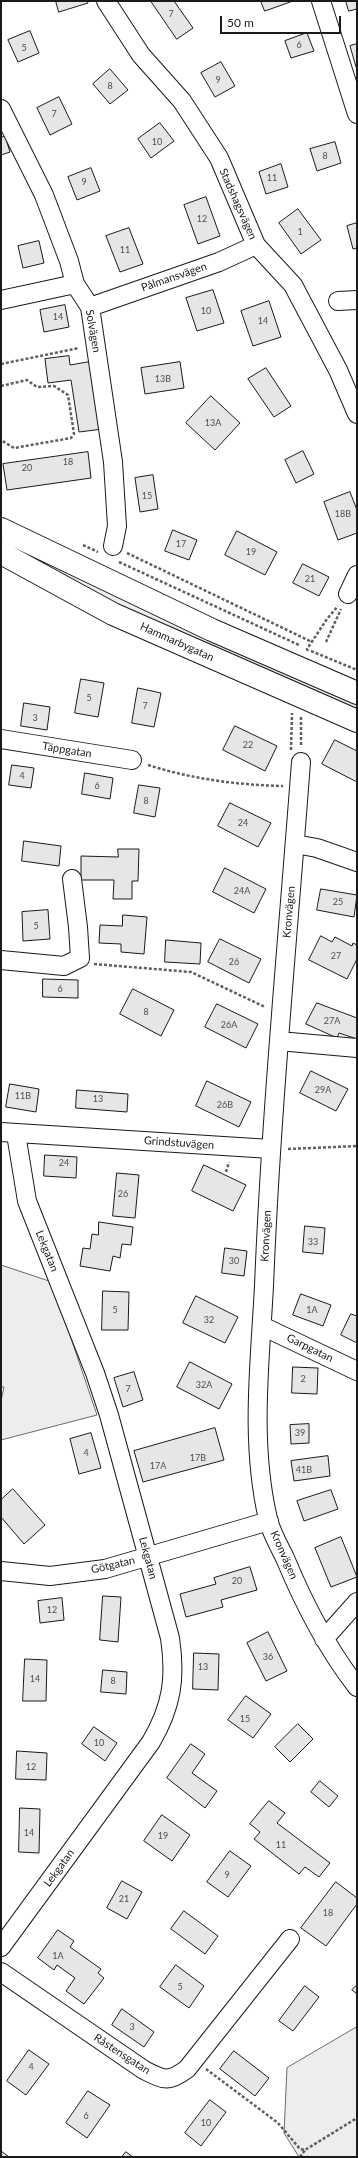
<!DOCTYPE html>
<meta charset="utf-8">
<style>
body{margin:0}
#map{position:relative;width:358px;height:2158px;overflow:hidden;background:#fff;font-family:Lato,sans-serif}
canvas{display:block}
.frame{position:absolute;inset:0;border:2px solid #1a1a1a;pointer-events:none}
.scale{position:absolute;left:220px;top:16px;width:121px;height:18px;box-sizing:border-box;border:2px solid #1a1a1a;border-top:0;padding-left:5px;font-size:12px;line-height:14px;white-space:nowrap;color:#1a1a1a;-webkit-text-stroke:3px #fff;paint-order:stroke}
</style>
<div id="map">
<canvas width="358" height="2158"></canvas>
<div class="frame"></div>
<div class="scale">50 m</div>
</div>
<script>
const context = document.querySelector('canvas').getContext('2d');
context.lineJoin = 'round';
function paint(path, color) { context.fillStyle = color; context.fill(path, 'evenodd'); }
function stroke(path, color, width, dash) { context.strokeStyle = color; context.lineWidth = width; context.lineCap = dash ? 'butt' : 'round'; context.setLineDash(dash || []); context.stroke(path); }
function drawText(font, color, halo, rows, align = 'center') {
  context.font = font + ' Lato,sans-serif'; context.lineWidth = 3; context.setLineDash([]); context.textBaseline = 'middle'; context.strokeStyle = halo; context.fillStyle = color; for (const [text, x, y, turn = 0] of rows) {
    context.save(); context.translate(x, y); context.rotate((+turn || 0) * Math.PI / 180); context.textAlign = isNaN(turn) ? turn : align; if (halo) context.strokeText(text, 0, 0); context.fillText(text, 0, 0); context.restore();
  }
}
const built = new Path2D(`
 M1,540L357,701V710L118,605Z
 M1,1265L52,1282L97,1415L1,1440V1401L4,1387H1Z
 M357,2027V2157H299L284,2133L287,2068Z`);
paint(built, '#ededed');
stroke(built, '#6a6a6a', 1);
const building = new Path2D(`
 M56,1H87L88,3L59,12Z
 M151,1H174L193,28L177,39Z
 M261,1H293L265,11Z
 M346,1H357V9L349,11Z
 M30,31L39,53L18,62L8,40Z
 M307,33L314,51L291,58L285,41Z
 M357,44V67H356L350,46Z
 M221,62L235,86L215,97L201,73Z
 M110,69L128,90L110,104L93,84Z
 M59,97L72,124L50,135L37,108Z
 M160,123L174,141L151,158L138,139Z
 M5,136L10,152L1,155V138Z
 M335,142L341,163L317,171L310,149Z
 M281,164L288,187L266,194L259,172Z
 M91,168L100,191L77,200L68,177Z
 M206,197L220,236L198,244L184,205Z
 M298,209L321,240L301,254L279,223Z
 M357,223V248L353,249L347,226Z
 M129,228L143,264L120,272L106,236Z
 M39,241L44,263L23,268L18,246Z
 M213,290L224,323L197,331L186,298Z
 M269,301L281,337L253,346L241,311Z
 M65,305L69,327L44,332L40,310Z
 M69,356L70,365L93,361L103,429L79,432L71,380L48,383L45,359Z
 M180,362L184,388L145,394L141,368Z
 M266,368L291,406L274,417L248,379Z
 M211,396L240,423L215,450L186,423Z
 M303,451L314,474L296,483L285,460Z
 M88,452L91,478L7,490L3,464Z
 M153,475L158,509L140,512L135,478Z
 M350,492L357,510V533L338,540L324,502Z
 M173,530L197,540L189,560L165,551Z
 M237,531L277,552L265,575L225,555Z
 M303,564L329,577L319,596L293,583Z
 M81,679L104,683L98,717L75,713Z
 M138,688L161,693L154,727L132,723Z
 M24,703L50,707L47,730L21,726Z
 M235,726L277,746L265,771L223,750Z
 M335,740L357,751V782L322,764Z
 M12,765L34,768L31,788L9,785Z
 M85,773L113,778L110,799L82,794Z
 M139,785L160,788L155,817L134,813Z
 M230,803L271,823L258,847L218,826Z
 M24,841L61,846L59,866L22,861Z
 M118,849H139L138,881H132V899H113L114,880H81V856L118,857Z
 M225,868L266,889L254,913L213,892Z
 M321,889L357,895L354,917L317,910Z
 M48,910L50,939L23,941L22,912Z
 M123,915L147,917L144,954L121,952V944L99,943L100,925L122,926Z
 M321,936L332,942L335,937L352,946L353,943L357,945V959L347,979L309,960Z
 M220,939L261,959L249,983L208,962Z
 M166,940L201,943L200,964L165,962Z
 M43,979L78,980V998L43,997Z
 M133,989L174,1010L161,1036L120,1014Z
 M317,1003L357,1018V1039L339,1033L337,1038L306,1024Z
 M217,1004L258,1024L246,1048L205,1027Z
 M311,1071L348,1089L336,1111L300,1093Z
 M207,1081L251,1102L239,1127L196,1106Z
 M10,1084L39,1089L36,1112L6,1107Z
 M77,1090L128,1094L127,1112L76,1108Z
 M45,1155L77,1157L76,1178L44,1176Z
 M204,1165L246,1185L233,1211L192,1191Z
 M117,1173L139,1175L135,1218L113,1216Z
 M99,1222L133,1227L131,1245L122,1244L120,1258L113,1256L110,1271L80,1266L83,1248L90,1249L92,1234L98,1235Z
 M305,1226L325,1228L323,1254L303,1252Z
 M225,1248L247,1251L244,1276L222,1273Z
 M103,1291L129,1292L128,1330H102Z
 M301,1294L331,1305L323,1326L293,1315Z
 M196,1296L238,1317L225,1343L183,1323Z
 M351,1314L357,1316V1343L341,1335Z
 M190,1362L232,1384L219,1409L177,1387Z
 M293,1367L318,1368L317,1394L292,1393Z
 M134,1372L143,1400L123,1407L114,1378Z
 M309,1424V1443L291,1444L290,1425Z
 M215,1428L224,1460L143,1482L134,1451Z
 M91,1433L101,1468L79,1474L70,1439Z
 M328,1456L330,1476L294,1481L291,1461Z
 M13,1489L45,1525L24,1544L1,1517V1500Z
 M331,1490L338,1509L304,1521L297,1501Z
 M341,1537L357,1577L331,1587L315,1548Z
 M250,1567L257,1590L221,1600L223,1607L186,1617L180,1594L216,1584L214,1578Z
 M103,1596L121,1597L118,1642L100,1640Z
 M62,1598L64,1620L40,1623L38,1601Z
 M268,1632L287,1671L266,1681L247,1643Z
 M194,1653L219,1654L218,1690L193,1689Z
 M25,1659L47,1660L46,1701H23Z
 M103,1670L127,1672L126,1694L101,1692Z
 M246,1696L271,1714L253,1738L228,1720Z
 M298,1724L313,1739L290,1762L275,1747Z
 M94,1727L117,1743L105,1761L82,1744Z
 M191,1744L205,1754L192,1773L217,1791L205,1808L167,1778Z
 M17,1751L47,1753L46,1780L16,1779Z
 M320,1781L338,1796L329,1807L311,1792Z
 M269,1801L285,1813L277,1823L330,1863L319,1877L305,1867L299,1874L254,1839L260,1832L250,1824Z
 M20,1808L40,1809L39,1853L19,1852Z
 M162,1815L190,1835L172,1861L144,1841Z
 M230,1851L251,1866L228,1897L207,1882Z
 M122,1881L142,1892L127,1919L107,1908Z
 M336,1882L357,1898V1904L326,1946L301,1928Z
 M184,1911L218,1936L205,1954L171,1929Z
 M58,1930L74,1941L70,1947L101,1969L98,1973L104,1978L84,2004L66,1991L75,1978L57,1965L54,1970L38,1958Z
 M176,1965L204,1986L189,2008L160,1987Z
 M357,1985V1994L352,1990Z
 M305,1986L319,1997L293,2031L279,2021Z
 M122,2009L154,2032L144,2047L112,2025Z
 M29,2050L49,2064L26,2095L7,2081Z
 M234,2051L269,2078L255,2096L220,2069Z
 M88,2091L110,2105L87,2138L66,2123Z
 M210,2100L226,2112L201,2146L185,2133Z
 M1,2151L9,2157H1Z
 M126,2152L133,2157H122Z`);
paint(building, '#e6e6e6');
stroke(building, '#1a1a1a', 1);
const minor = new Path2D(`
 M106,1L141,55L182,101L219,158L256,245L293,285L338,370L357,414
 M321,1L357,114
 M1,109L44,195L69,261L75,284L90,307L113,462L117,526L113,546
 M1,300L75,284
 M338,301L357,300
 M90,307L219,262L256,245
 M348,594L357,575
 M1,739L132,760
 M301,762C288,936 271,1111 264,1286C260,1363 250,1442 268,1519C271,1532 279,1546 285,1558C304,1604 326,1647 357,1687
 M295,844L317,848L357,862
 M1,960L64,966L80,958L78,927L72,879
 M279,1041L357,1048
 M1,1132L271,1149
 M262,1326L357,1371
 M1,1571L50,1576L105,1569L269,1521
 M324,1639L357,1602
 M1,1947L151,1742C172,1706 176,1678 170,1638L109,1415L95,1373L27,1201L16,1134
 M1,1972L144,2070C164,2080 168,2083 187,2069L290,1939`);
const major = new Path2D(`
 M1,529L212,630L357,693
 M1,553L113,614L357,721`);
stroke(minor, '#1a1a1a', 20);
stroke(major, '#1a1a1a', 24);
stroke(new Path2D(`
 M1,364L79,348
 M1,386L27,380L37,387L54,386L68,395L74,434L71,438L14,448L1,440
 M83,545L98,552
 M127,553L312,642
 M119,562L299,645
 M326,642L341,609
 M308,651L307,649L327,619L338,606
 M311,651L357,670
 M301,745V716
 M291,750L292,713
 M148,765C192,779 237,785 283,786
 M94,964L191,972L265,1007
 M288,1149L357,1146
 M226,1172L229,1162
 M206,2069L278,2123L300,2149L305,2150L357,2118
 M300,2157L305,2150`), '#5f5f5f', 2.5, [3, 2]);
stroke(minor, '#fff', 18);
stroke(major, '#fff', 22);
drawText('9px', '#4d4d4d', null, [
 ["7",171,14],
 ["6",299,45],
 ["5",24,48],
 ["9",218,80],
 ["8",110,86],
 ["7",54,114],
 ["10",157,142],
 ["8",325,156],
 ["11",272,178],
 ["9",84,182],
 ["12",202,219],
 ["1",300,232],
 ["11",125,250],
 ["10",206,311],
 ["14",58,317],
 ["14",263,321],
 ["13B",163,379],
 ["13A",213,423],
 ["18",68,462],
 ["20",27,468],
 ["15",147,496],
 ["18B",343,514],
 ["17",181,544],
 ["19",251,552],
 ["21",310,579],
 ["5",89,698],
 ["7",145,706],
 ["3",35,718],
 ["22",248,745],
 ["4",22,776],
 ["6",97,786],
 ["8",146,801],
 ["24",243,823],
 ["24A",242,891],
 ["25",338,902],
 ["5",36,926],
 ["27",336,956],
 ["26",234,962],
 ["6",60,989],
 ["8",146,1012],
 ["27A",332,1021],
 ["26A",229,1025],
 ["29A",323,1090],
 ["11B",23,1096],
 ["13",98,1099],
 ["26B",225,1105],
 ["24",64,1163],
 ["26",123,1194],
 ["33",313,1242],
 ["30",234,1261],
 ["5",115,1310],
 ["1A",312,1310],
 ["32",209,1320],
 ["2",303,1379],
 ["32A",204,1385],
 ["7",128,1389],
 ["39",300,1433],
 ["4",86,1453],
 ["17B",198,1458],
 ["17A",158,1466],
 ["41B",304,1470],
 ["20",237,1581],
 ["12",52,1610],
 ["36",268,1657],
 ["13",203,1667],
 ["14",35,1679],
 ["8",113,1681],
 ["15",245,1719],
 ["10",99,1743],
 ["12",31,1767],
 ["14",29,1833],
 ["19",163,1836],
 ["11",281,1845],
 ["9",227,1875],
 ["21",124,1899],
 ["18",328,1913],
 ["1A",58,1956],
 ["5",180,1987],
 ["3",132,2027],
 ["4",31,2067],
 ["6",86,2116],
 ["10",206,2123]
]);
drawText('11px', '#1a1a1a', '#fff', [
 ["Stadshagsvägen",238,204,66],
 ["Pålmansvägen",174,277,-19],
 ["Solvägen",93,331,80],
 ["Hammarbygatan",177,642,24],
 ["Täppgatan",67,750,9],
 ["Kronvägen",289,912,-85],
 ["Grindstuvägen",179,1143,4],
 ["Kronvägen",266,1236,-87],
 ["Lekgatan",47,1251,68],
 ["Garpgatan",310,1348,26],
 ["Kronvägen",284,1555,66],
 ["Lekgatan",148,1558,75],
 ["Götgatan",113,1565,-13],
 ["Lekgatan",59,1868,-54],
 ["Råstensgatan",122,2054,33]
]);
</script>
